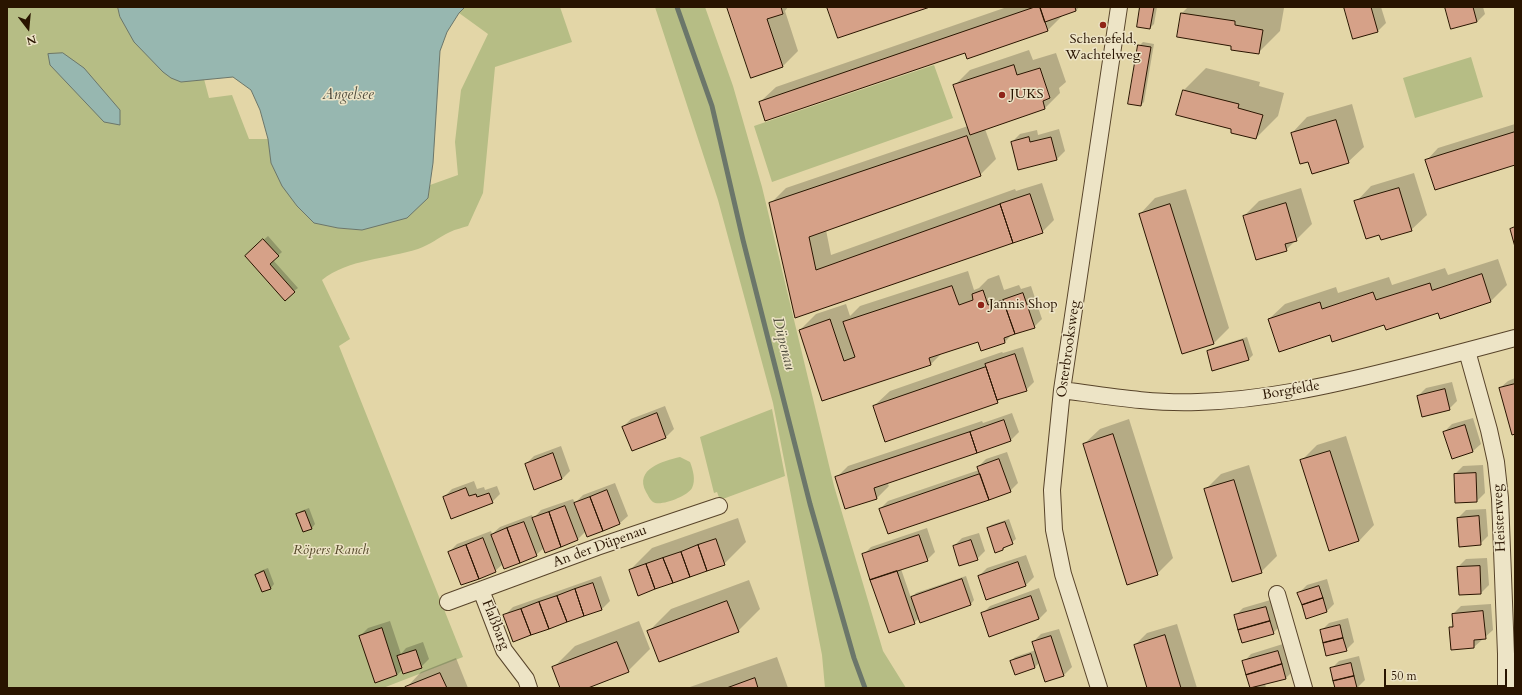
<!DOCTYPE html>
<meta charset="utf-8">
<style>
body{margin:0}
#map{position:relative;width:1522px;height:695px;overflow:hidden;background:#e3d6a7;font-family:Cardo,serif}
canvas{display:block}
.frame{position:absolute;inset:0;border:8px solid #291400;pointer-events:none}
.north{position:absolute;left:8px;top:8px;width:40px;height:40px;-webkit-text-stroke:3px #ede4c6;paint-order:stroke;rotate:164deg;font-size:11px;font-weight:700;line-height:16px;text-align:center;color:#291400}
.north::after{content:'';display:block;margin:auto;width:14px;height:18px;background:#291400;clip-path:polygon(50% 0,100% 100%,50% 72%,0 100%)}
.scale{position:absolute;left:1384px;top:669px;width:123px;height:18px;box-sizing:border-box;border:2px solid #291400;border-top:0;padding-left:5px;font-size:12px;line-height:14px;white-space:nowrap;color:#291400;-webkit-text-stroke:3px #ede4c6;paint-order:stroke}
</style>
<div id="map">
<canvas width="1522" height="695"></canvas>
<div class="frame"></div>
<div class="north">N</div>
<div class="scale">50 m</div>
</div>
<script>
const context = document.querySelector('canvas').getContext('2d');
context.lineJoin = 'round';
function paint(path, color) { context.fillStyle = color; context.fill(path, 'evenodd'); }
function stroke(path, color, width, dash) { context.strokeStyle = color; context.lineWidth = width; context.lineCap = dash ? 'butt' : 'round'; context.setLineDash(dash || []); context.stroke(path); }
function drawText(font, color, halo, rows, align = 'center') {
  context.font = font + ' Cardo,serif'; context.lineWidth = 3; context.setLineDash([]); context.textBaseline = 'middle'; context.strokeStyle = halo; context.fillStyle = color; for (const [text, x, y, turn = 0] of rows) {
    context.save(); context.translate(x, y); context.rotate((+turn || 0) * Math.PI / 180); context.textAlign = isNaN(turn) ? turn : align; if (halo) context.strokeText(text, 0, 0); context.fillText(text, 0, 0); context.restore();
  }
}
paint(new Path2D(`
 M7,7H118L120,17L181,82L204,79L209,98L232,95L249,139H268L271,163L297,206L314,222L338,228L362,230L428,198L430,185L458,175L455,142L461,90L488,34L459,13L465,7H560L572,42L495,67L483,193L468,226C462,228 456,229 450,232C439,237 430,245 418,249C387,259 348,259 322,280L350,339L339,346L463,657L383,688H7Z
 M655,7H705L733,86L762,187L834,486L883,651L906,688H825L822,655L773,403L718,200Z
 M1471,57L1483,97L1415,118L1403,78Z
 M934,65L953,118L772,182L754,126Z
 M772,409L785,476L720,500L717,492L714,493L700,437Z
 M680,457L690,462C693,470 696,480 692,488C688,496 660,507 653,502C650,500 648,495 646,492C634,469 663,461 680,457Z`), '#b6bd85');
const water = new Path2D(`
 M118,7H465L459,13L447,32L440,51L433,163L428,198L407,218L362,230L338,228L314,223L297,206L282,186L271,163L268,139L260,110L251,90L233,77L181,82L171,78L163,72L134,42L120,17Z
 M63,53L84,68L120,110V125L104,122L50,65L48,54Z`);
paint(water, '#97b7b0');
stroke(water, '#6b766a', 1);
paint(new Path2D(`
 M728,7H788L785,11L798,51L783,66Z
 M1007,7H1079L1076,11L1063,15L1048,30L967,58L965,51L760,102L776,87Z
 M1141,7H1157L1154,24L1150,28Z
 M1188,7H1279L1284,8L1280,31L1258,53L1232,45L1182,13Z
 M1345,7H1381L1386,23L1378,31L1354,38Z
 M1446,7H1483L1485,14L1477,22Z
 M1143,42L1154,44L1144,102L1141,105L1139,46Z
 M1029,50L1033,60L1056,53L1066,82L1059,88L1060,93L1045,108L985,129L996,159L980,175L826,230L831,255L1015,189L1016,191L1042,183L1054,220L1042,232L796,316L770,204L786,188L968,126L954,86L970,70Z
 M1206,68L1260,82L1259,86L1284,93L1278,116L1256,138L1233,129L1184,90Z
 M1352,104L1364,147L1348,162L1309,161L1292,133L1307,117Z
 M1515,124V164L1427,160L1438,148Z
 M1059,129L1065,151L1057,159L1012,142L1020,134L1037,130L1038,135Z
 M1414,173L1427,215L1411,230L1380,233L1356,202L1371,186Z
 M1301,188L1312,224L1286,250L1244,216L1259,201Z
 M1186,189L1229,328L1214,343L1140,214L1155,198Z
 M268,236L282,252L273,260L298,288L294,291L250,252Z
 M1498,259L1507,285L1491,301L1440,318L1438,312L1331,334L1269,319L1285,304L1336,287L1338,293L1389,277L1392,285L1445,268L1448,275Z
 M968,271L974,290L979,288L988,279L999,275L1004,290L1019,285L1021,289L1031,286L1042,319L1034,327L1013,333L1005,342L978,341L942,353L931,364L823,399L800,330L816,314L846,304L850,316L860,306Z
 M1247,337L1253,355L1249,359L1213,370L1208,352L1212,348Z
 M1023,347L1034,382L1026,390L1002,398L997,402L874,406L890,391L1002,352L1003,353Z
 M1515,378V433L1500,388L1508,381Z
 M1452,382L1457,401L1449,409L1418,396L1426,388Z
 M665,406L674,429L666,437L632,450L623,427L631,419Z
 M1012,413L1019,432L1011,440L887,483L889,486L877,498L836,478L848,466L982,421L983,423Z
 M1473,418L1481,444L1473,451L1452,458L1444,432L1452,424Z
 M1129,419L1173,558L1157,574L1084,444L1100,429Z
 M1346,436L1374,525L1359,541L1301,461L1317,445Z
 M561,446L570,471L562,479L535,488L526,464L534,456Z
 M1007,452L1018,483L1010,491L880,509L888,501L979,470L978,467L986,459Z
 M1249,465L1277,556L1261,572L1205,490L1221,474Z
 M1483,465L1485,493L1477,501L1455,474L1463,466Z
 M474,481L477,489L484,487L485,490L497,486L500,494L492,502L444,497L452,489Z
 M615,483L628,516L620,523L586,531L577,540L544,548L536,555L503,564L495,571L449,552L457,544L491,531L492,534L500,527L532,515L533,519L541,510L573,499L575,503L583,495Z
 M309,508L315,524L312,528L304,531L297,515L301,511Z
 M1486,509L1488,536L1480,544L1458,518L1466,510Z
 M738,518L746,542L724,564L630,570L652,548Z
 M1009,519L1016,539L1003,549L988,528L991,525Z
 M927,528L935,552L927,560L901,569L911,598L916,593L966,576L974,600L971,604L919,618L914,623L863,555L871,547Z
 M979,533L985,551L977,559L954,546L962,538Z
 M1026,555L1034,577L1026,585L987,598L979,576L987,568Z
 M1487,558L1489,585L1481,593L1458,567L1466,559Z
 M268,568L274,584L271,588L263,591L256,575L260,571Z
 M601,576L610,601L602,609L514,640L505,615L513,607Z
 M1327,579L1334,604L1326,612L1299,593L1307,585Z
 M749,580L760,609L738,631H649L671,609Z
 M1039,588L1047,611L1039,619L982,614L990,606Z
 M1274,599L1281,625L1273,633L1235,616L1243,608Z
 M1491,604L1493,630L1474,647L1450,628L1454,624L1453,614L1461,606Z
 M1348,618L1354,642L1346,650L1321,631L1329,623Z
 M390,621L401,654L406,648L423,642L429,659L421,667L403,669L397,675L360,636L368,628Z
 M639,621L650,649L628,671L585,688H561L553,668L575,646Z
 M1177,624L1197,688H1149L1135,645L1147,633Z
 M1059,629L1072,667L1064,675L1040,662L1035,667L1015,674L1011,661L1015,657L1036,650L1033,642L1041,634Z
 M1286,643L1294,670L1286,678L1265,684L1266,688H1249L1251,687L1244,662L1251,654Z
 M1359,656L1365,680L1357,688H1336L1331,669L1339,661Z
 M777,657L788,688H687Z
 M456,658L468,688H406L421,672Z`), '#0003');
stroke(new Path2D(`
 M677,7L712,106L743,240L810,504L854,658L865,688`), '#6b766a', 5);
const building = new Path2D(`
 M727,7H781L783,14L767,19L783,67L751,78Z
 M827,7H930L838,38Z
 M1035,7H1040L1048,31L967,59L965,53L765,121L759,102Z
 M1040,7H1075L1076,11L1045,22Z
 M1140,7H1154L1150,29L1137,27Z
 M1344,7H1371L1378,32L1353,39Z
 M1445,7H1473L1477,22L1451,29Z
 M1181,13L1235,21V25L1263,30L1259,54L1231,50V46L1177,37Z
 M1138,45L1151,47L1141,106L1128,104Z
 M1014,65L1017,75L1040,68L1050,98L1043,101L1045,109L970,135L953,85Z
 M1183,90L1239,104L1238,108L1263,115L1256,139L1231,133V129L1176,115Z
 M1336,120L1349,163L1312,174L1308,162L1300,164L1291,133Z
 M1515,132V165L1435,190L1425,160Z
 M967,136L981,176L809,237L816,270L1000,204L1013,243L795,318L769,203Z
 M1029,137L1030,142L1051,137L1057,160L1018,170L1011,142Z
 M1399,188L1412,231L1381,240L1379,235L1366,239L1354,201Z
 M1030,194L1043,233L1013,243L1000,204Z
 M1286,203L1297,241L1285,244L1287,251L1256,260L1243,216Z
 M1170,204L1214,344L1182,354L1139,214Z
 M1515,227V247L1510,229Z
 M263,239L279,256L270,264L295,292L285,301L245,256Z
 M1482,274L1491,302L1440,319L1438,313L1386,330L1384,325L1332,342L1330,335L1279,352L1268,319L1320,302L1322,309L1373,292L1376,300L1430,283L1432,290Z
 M952,286L959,305L973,300L972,294L983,290L988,305L1003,300L1015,334L1004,338L1005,343L981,351L978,342L929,358L931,365L822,401L799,330L830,319L844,361L855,357L843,322Z
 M1023,293L1035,328L1015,334L1003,300Z
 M1243,340L1249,360L1212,371L1207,351Z
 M1015,354L1027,391L997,400L985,364Z
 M986,367L998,403L885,442L873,406Z
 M1515,384V434L1512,435L1499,388Z
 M1445,389L1450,410L1422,417L1417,396Z
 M657,413L666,438L632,451L622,427Z
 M1004,420L1011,441L977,453L970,432Z
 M1465,425L1473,452L1452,459L1443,432Z
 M970,432L977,453L874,488L877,499L845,509L835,477Z
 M1113,434L1158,575L1127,585L1083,444Z
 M1330,451L1359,541L1329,551L1300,460Z
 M553,453L562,479L534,490L525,464Z
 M999,459L1011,492L989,500L977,467Z
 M1476,473L1477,502L1455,503L1454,474Z
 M980,474L989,500L888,534L879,509Z
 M1234,480L1262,573L1232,582L1204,489Z
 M466,488L469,496L476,494L477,497L489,493L493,503L451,519L443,497Z
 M607,490L620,524L603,531L590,497Z
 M590,497L603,531L587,537L574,503Z
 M565,506L578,540L561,547L549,512Z
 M305,511L312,529L303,532L296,514Z
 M549,512L561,547L545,553L532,518Z
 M1479,516L1481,545L1459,547L1457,518Z
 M524,522L537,556L520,563L507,528Z
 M1005,522L1013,544L1003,548V550L995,553L987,528Z
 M507,528L520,563L504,569L491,535Z
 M919,535L928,561L870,580L862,554Z
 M483,538L496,572L479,579L466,545Z
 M716,539L725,565L707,571L698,545Z
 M971,540L978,560L959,566L953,546Z
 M466,545L479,579L461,585L448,552Z
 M698,545L707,571L690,577L681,552Z
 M681,552L690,577L673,583L663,558Z
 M663,558L673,583L655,589L646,564Z
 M1018,562L1026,586L986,600L978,576Z
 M646,564L655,589L638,596L629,570Z
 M1480,566L1481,594L1459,595L1457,567Z
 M264,571L271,589L262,592L255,575Z
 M897,571L915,624L889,633L870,580Z
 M962,579L971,605L920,623L911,597Z
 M593,583L602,610L584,616L575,589Z
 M1319,586L1323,598L1302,605L1297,593Z
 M575,589L584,616L567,622L557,596Z
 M557,596L567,622L549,629L539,602Z
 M1031,596L1039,619L989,637L981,613Z
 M1323,598L1327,612L1306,619L1302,605Z
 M727,601L739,632L659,662L647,631Z
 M539,602L549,629L531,635L521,609Z
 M1266,607L1270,621L1238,630L1234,615Z
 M521,609L531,635L513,642L503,615Z
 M1483,611L1486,639L1474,640V648L1451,650L1449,627H1453L1452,614Z
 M1270,621L1274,634L1242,643L1238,630Z
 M1340,625L1343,638L1323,643L1320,630Z
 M382,628L397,675L375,683L359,636Z
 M1165,635L1181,688H1147L1134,645Z
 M1051,636L1064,676L1045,682L1032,642Z
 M1343,638L1347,651L1326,656L1323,643Z
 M617,642L629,672L588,688H560L552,667Z
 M416,650L422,668L403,674L397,656Z
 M1278,651L1282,664L1246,675L1242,661Z
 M1031,654L1035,668L1015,675L1010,661Z
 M1351,663L1354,676L1333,681L1330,668Z
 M1282,664L1286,679L1250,688L1246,675Z
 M440,673L447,688H405V687Z
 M1354,676L1357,688H1335L1333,681Z
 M755,678L758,688H727Z`);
paint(building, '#d6a188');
stroke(building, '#291400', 1);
const minor = new Path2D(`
 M1467,351L1489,430L1496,462L1500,498L1506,654V688
 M1062,390C1107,396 1153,404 1198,402C1264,400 1328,386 1392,370C1433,360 1474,349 1515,338
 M481,590L504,650L526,679L529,688
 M1277,594L1304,688
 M448,602L597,547L719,506
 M1099,688L1063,574L1054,530L1052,490L1062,390L1119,7`);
stroke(minor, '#58442a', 18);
stroke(minor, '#ede4c6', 16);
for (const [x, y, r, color] of [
 [1103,25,4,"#8f2418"],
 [1002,95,4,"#8f2418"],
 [981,305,4,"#8f2418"]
]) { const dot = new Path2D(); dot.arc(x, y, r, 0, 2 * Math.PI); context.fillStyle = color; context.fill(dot); stroke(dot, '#ede4c6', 1.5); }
drawText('14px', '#291400', '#ede4c6', [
 ["Schenefeld,",1103,40,"center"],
 ["Wachtelweg",1103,56,"center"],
 ["JUKS",1010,95],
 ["Jannis Shop",989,305]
], 'left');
drawText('14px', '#291400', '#ede4c6', [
 ["Osterbrooksweg",1069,349,-82],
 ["Borgfelde",1291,391,-10],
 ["Heisterweg",1500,518,-93],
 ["An der Düpenau",600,547,-20],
 ["Flaßbarg",495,625,68]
]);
drawText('italic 14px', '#534728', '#ede4c6', [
 ["Röpers Ranch",331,551]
]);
drawText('italic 15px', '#504d3e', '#ede4c6', [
 ["Angelsee",348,96],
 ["Düpenau",783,344,76]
]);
</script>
